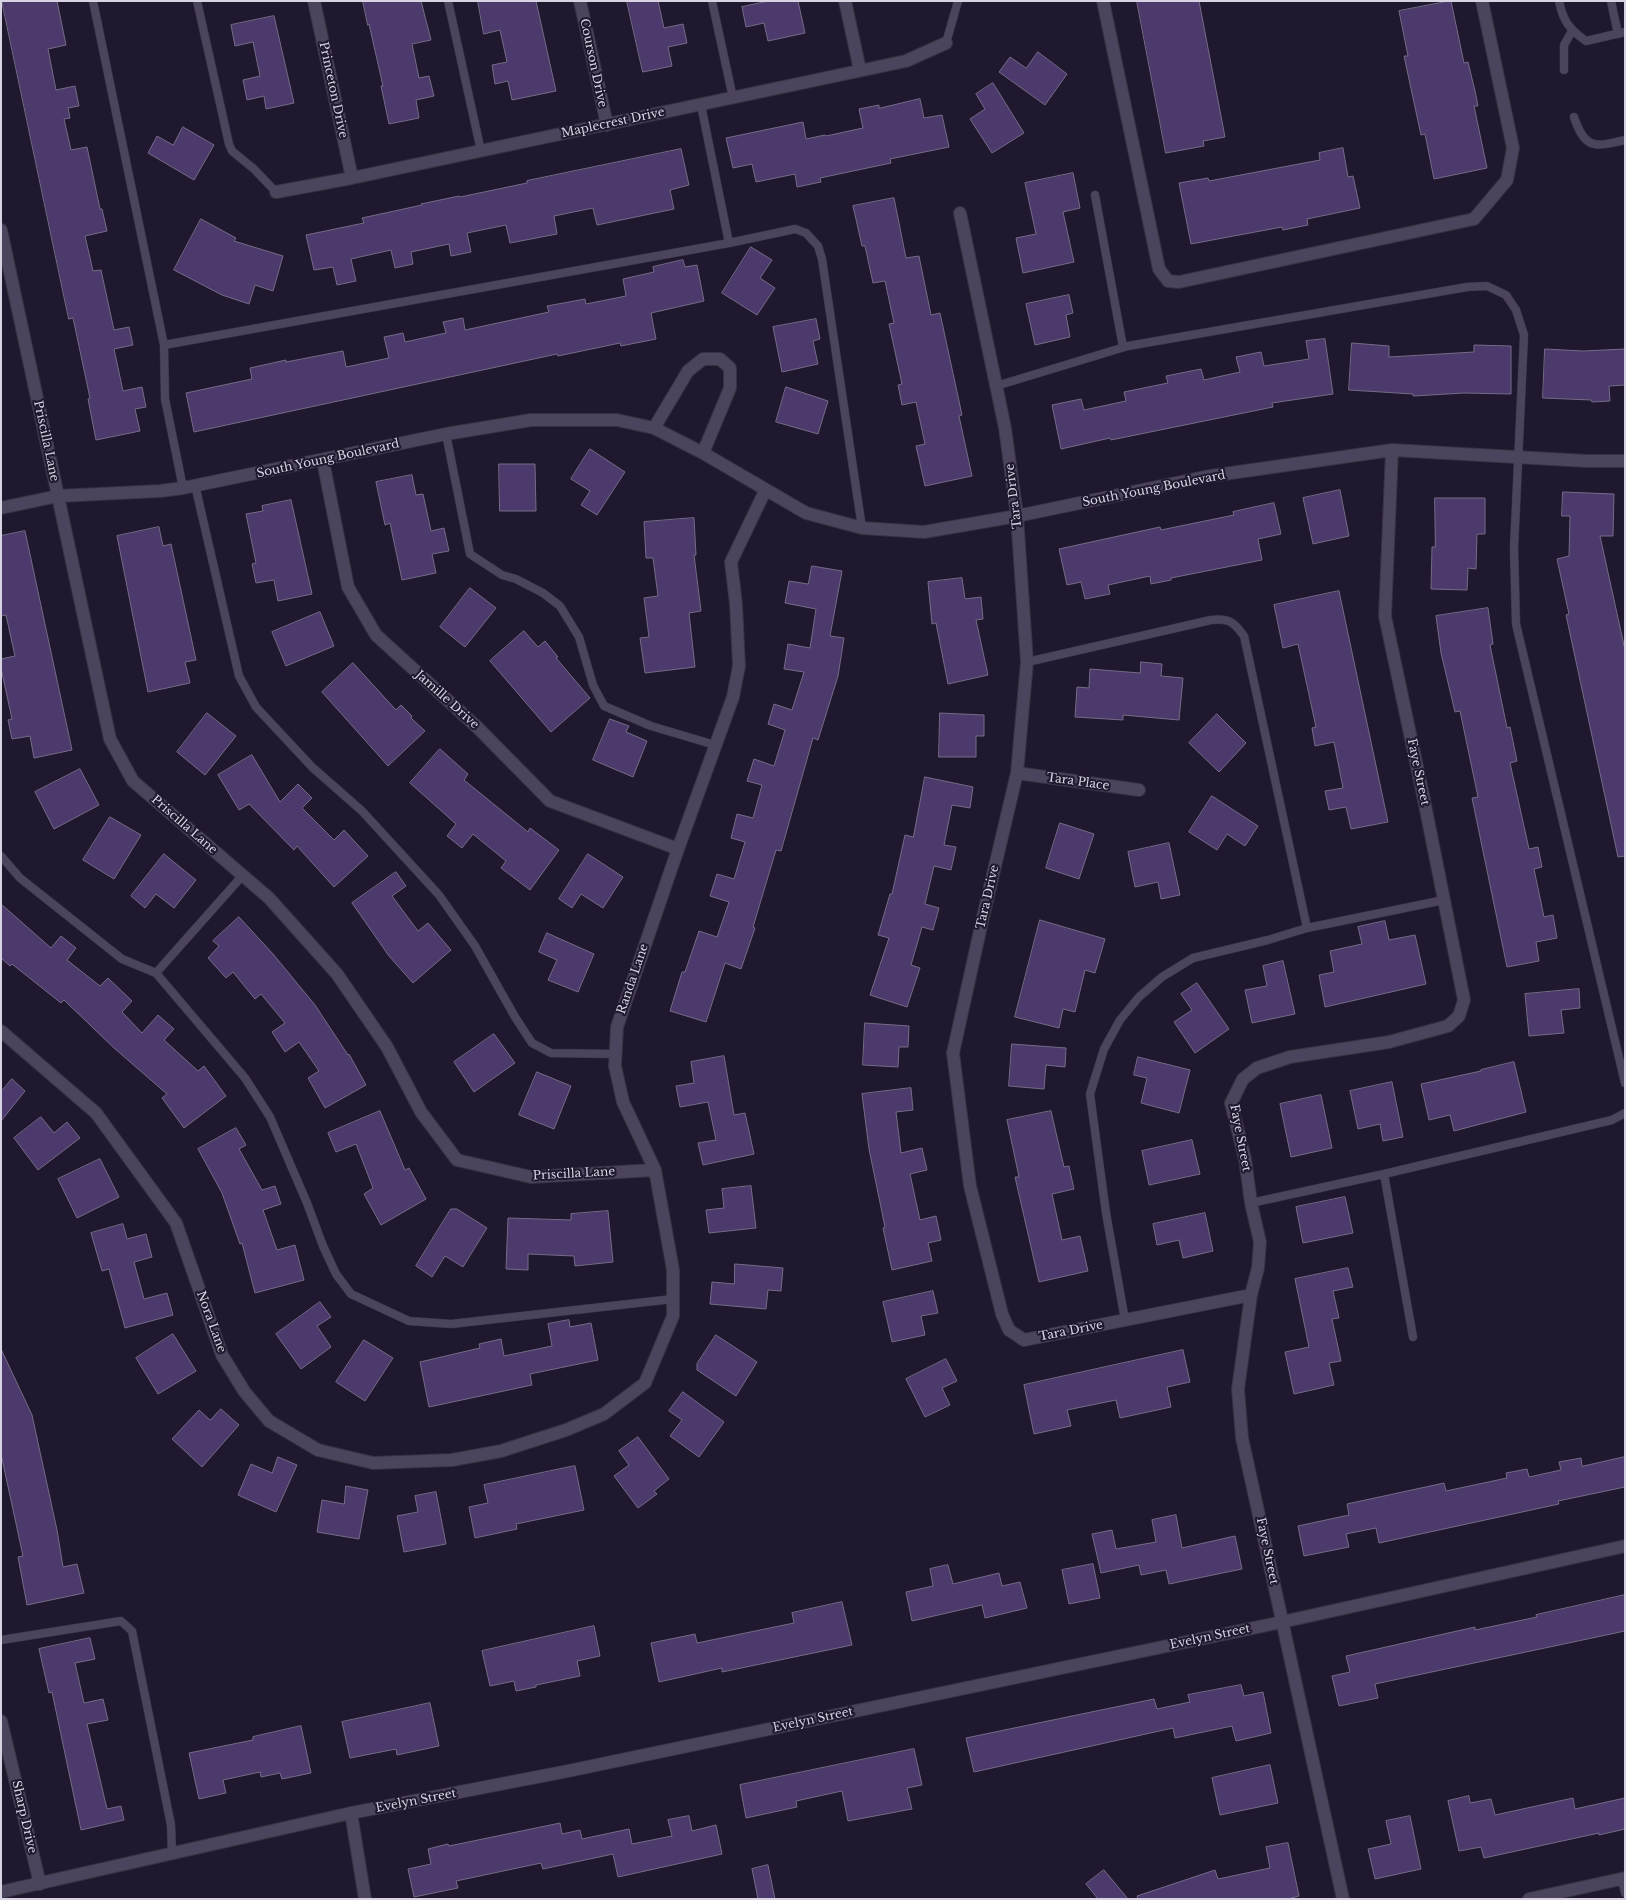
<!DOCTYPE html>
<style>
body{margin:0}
#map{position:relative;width:1626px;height:1900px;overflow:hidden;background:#20182e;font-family:"Libre Baskerville",serif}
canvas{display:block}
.frame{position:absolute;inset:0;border:2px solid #d7d3e2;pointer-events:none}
</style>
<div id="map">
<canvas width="1626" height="1900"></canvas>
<div class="frame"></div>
</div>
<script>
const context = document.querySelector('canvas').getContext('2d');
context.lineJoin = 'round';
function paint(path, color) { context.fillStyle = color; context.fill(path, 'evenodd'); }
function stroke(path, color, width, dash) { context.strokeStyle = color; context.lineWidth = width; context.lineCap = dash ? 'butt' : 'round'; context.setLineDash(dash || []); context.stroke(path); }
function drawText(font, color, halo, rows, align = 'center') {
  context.font = font + ' "Libre Baskerville",serif'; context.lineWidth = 4; context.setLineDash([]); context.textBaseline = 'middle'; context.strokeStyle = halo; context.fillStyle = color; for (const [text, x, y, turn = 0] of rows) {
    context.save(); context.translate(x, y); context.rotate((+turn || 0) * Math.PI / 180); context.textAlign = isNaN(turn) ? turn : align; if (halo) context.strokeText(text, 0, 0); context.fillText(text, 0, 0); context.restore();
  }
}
const building = new Path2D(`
 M2,1H57L66,45L48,49L56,90L75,86L79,106L68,108L70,118L64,119L71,150L87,147L100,209H102L107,231L85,236L93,271L101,270L114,330L129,327L133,345L114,349L123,391L142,387L146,407L135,409L140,431L96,440L88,399L90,398L73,318L69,319Z
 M363,1H421L431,40L412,44L419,78L429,76L434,96L416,100L419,118L389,124L381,86H383L369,24L368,25Z
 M478,1H536L556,91L512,100L508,81L495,84L492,65L507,62L500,30L484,34Z
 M627,1H658L664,28L683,24L687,43L668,47L672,66L643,72Z
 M769,1H798L805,33L768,41L764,23L746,27L742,7Z
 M1137,1H1199L1225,137L1203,141L1204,146L1166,153Z
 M1451,1L1464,63L1468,62L1475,91L1478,106H1474L1487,168L1434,179L1425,134L1421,135L1404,56H1408L1399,11Z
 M274,16L294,103L266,109L264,96L247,100L243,80L260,76L253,42L235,46L231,25Z
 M1038,52L1067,74L1045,105L999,72L1010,57L1026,68Z
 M993,83L1024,133L992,153L970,119L985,109L976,94Z
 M920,99L924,118L942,115L949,147L890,159L891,163L820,178L821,182L797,187L795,174L756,182L752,164L733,168L726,138L803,122L806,139L825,135L826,136L863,128L859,109L879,105V108Z
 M183,127L214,145L194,180L148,153L157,136L173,145Z
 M1343,148L1348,177L1353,176L1360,208L1307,219L1308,225L1283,230L1282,227L1191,244L1179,183L1208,178L1209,181L1320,160L1319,153Z
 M681,149L689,185L670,190L674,209L597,225L593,208L554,216L557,234L510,243L506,225L467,233L471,252L451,256L449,244L411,252L413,264L395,268L391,250L351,259L356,281L337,285L333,267L314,270L306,235L364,223L362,218L422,205L421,204L459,196L460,197L527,183V181Z
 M1073,173L1080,208L1063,212L1074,262L1023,273L1016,238L1036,234L1025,183Z
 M894,198L906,258L919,256L931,315L940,313L962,415L959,416L972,476L925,486L916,446L925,444L916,402L902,405L898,385L902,384L889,324L894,323L885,281L873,283L865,246H862L853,206Z
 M201,219L236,238L234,241L283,256L273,291L255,285L249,304L222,295L174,270Z
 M751,247L772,260L760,278L775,288L757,315L722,293Z
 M683,260L685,267L697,265L704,301L651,313L656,339L621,346L620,343L558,356L557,354L194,432L186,393L252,379L250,368L286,360V362L343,351L346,367L389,358L384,337L403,333L405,342L446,333L443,322L463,318L465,330L549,312L547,306L585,299L586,304L626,296L623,279L654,272L653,267Z
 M1069,295L1073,313L1066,315L1070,337L1035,345L1026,304Z
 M816,319L820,339L813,341L818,364L782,372L773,327Z
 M1325,339L1333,394L1272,403L1273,407L1111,440L1110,438L1061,449L1052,405L1081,399L1084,410L1126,401L1124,392L1168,383L1166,376L1201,369L1204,380L1240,372L1236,357L1261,352L1264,366L1309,359L1306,341Z
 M1352,343L1389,346V357L1474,352V345L1511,346V394L1464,393L1413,396V394L1349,390Z
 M1545,349L1583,351L1625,349V385L1609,386L1610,401L1592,402L1591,400L1543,398Z
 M786,387L828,401L818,434L776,422Z
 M590,449L625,472L597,515L581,505L590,491L571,479Z
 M499,464H535L536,511H500Z
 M412,475L416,495L423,494L431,531L444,528L449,551L432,554L436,573L402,580L390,523L385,525L376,482Z
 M1340,490L1349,536L1313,544L1303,498Z
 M1563,492L1614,494L1613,536H1600L1625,650V856L1618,857L1566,615L1569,614L1557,559L1569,556L1570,516H1562Z
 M1435,498H1485V534H1477L1476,569L1468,568L1467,590L1431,589L1432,547H1435Z
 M291,500L312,594L278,601L274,580L256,583L252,564L256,563L246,514L263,511L262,506Z
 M1274,503L1281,534L1258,539L1262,560L1171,578V580L1151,584L1150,576L1108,585L1110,594L1085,599L1081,582L1067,585L1059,549L1160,527L1161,530L1234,515L1233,512Z
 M694,518L696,555H694L701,611L689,613L695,667L645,673L640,638L649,637L644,598L658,596L653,558H646L644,522Z
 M159,527L163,546L171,544L196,660L185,662L190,683L148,692L117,536Z
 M25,531L72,750L34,758L30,736L12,739L8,720L12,719L1,668V659L15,656L6,615L1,616V536Z
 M812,566L842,571L830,636L844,638L838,676L818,740L813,738L781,851L776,850L753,927L755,928L741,969L725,963L706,1022L670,1011L682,972H685L699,931L717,937L729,902L710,896L717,874L734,879L745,842L731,838L737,814L753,818L762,785L747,781L754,759L774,766L785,730L768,724L774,704L792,710L804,672L784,669L788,644L810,648L816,609L785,603L789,581L808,584Z
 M962,578L965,599L981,597L983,619L976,620L988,675L948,684L936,623L932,624L928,582Z
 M470,588L496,608L465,647L440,627Z
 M1339,591L1388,822L1351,829L1346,807L1329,810L1325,791L1343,788L1334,742L1315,746L1312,728L1316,727L1298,644L1283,648L1274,605Z
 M1488,608L1493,644L1490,645L1507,728L1510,727L1517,761L1510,763L1529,849L1538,847L1542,867L1534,869L1544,917L1553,915L1557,938L1536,942L1539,961L1507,967L1472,798L1478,797L1460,711L1455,712L1441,653L1436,616Z
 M320,612L334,646L286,666L272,632Z
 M524,631L538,647L545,641L558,657L556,658L590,698L551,732L490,661Z
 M1141,662L1162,664L1161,676L1183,678L1179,720L1123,715V720L1075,717L1077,687L1089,688L1090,669L1140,673Z
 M353,663L396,710L401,705L412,716L411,718L425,731L388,766L322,692Z
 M207,713L236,736L205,775L177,752Z
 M940,713L984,715V736H976V757H939Z
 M1217,714L1246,743L1219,772L1189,743Z
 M610,719L629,726L626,732L647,741L633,777L593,760Z
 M440,749L468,774L464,780L528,832L530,828L559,850L530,890L501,868L506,861L473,834L462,848L447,836L456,824L410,783Z
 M252,755L280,802L298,784L312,798L302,808L334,840L344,830L368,856L334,887L297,846L294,850L249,804L239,810L218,775Z
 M80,769L99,805L54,829L35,792Z
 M925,777L973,787L970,808L952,805L944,845L956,847L951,870L934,866L925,904L939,908L933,930L922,927L911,965L920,968L907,1007L870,995L889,938L878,935L890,894H892L905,835L913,837Z
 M1212,796L1258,826L1245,846L1227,834L1217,850L1189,832Z
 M110,817L141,835L114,879L83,860Z
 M1060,823L1094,834L1079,879L1046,868Z
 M1169,843L1180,895L1161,899L1158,882L1135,887L1128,852Z
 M164,854L196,880L174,908L156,894L145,908L131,896Z
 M588,854L623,877L603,908L581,894L572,908L559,899Z
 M396,872L406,886L392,896L418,931L428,923L451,950L413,983L389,956L352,903Z
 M1,904L51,948L61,936L76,948L67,960L100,986L108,978L132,1001L122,1012L142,1033L158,1015L174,1029L164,1040L198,1071L204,1066L226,1096L184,1128L162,1098L167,1094L114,1048L64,1000L61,1003L12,964L10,966L1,958Z
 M239,917L273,954L315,1005L348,1055L349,1054L366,1085L325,1108L308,1078L319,1071L299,1042L285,1052L272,1032L285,1023L261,994L255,999L233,972L226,978L208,958L219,946L213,941Z
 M1040,920L1105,939L1095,973L1085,970L1075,1012L1063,1009L1059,1028L1015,1017Z
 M1385,921L1389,940L1415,935L1426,984L1325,1007L1319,975L1334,972L1330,951L1362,944L1358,927Z
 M547,933L594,954L578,992L548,980L557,960L539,952Z
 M1283,961L1295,1014L1252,1023L1245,990L1267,986L1263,966Z
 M1197,983L1229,1029L1195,1053L1174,1022L1192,1010L1181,994Z
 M1579,989L1580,1008L1561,1010L1564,1033L1529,1036L1525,994Z
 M865,1023L909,1026L908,1047H899L898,1067L863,1065Z
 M494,1034L515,1063L474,1092L454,1062Z
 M1012,1044L1066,1048L1065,1067L1046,1065L1044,1089L1009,1086Z
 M724,1056L734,1115L745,1113L754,1154L703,1165L698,1143L716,1140L708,1102L680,1107L676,1086L694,1083L691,1062Z
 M1138,1057L1190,1070L1179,1113L1141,1103L1147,1078L1134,1075Z
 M1514,1062L1526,1112L1454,1131L1450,1115L1429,1120L1421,1084L1481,1071V1070Z
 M537,1072L571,1086L554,1129L519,1115Z
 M12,1079L25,1091L1,1121V1092Z
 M1392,1082L1403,1137L1383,1141L1380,1124L1358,1129L1350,1091Z
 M911,1088L913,1110L896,1112L901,1153L922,1148L927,1170L910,1174L920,1220L936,1216L941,1240L928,1243L932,1261L892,1270L883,1228L885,1227L869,1149L862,1094Z
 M1321,1095L1332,1148L1291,1157L1280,1104Z
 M380,1111L405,1170L409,1168L426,1199L381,1225L364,1194L373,1188L356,1144L336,1152L328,1133Z
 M1051,1111L1064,1167L1069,1166L1074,1189L1052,1194L1062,1240L1080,1236L1088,1271L1039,1282L1015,1177H1019L1007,1120Z
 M41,1117L54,1133L67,1122L80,1138L38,1170L14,1138Z
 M236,1128L246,1145L239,1149L262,1190L275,1186L281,1204L263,1210L277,1250L295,1245L304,1280L255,1293L242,1243L240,1244L222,1193L198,1149Z
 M1192,1140L1200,1174L1149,1185L1142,1151Z
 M100,1159L119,1197L77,1218L58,1179Z
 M751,1186L756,1228L709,1233L706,1210L724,1208L722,1189Z
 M1345,1197L1353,1233L1303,1243L1296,1207Z
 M451,1209H457L487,1228L463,1267L445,1256L432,1277L416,1266Z
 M608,1211L613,1262L575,1266L574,1256L528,1254V1270L506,1269L508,1218L571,1220V1214Z
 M1205,1213L1213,1251L1183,1258L1179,1240L1157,1245L1153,1224Z
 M123,1224L127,1239L146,1234L152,1257L134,1262L144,1299L167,1293L173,1315L125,1328L109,1269L102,1271L91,1233Z
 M735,1264L783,1268L781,1291L768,1290L766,1309L710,1304L712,1282L734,1284Z
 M1348,1268L1353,1287L1333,1291L1339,1318L1332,1319L1341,1361L1329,1363L1334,1385L1294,1394L1285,1352L1309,1347L1295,1279Z
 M933,1291L938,1313L921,1316L925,1335L892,1342L883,1302Z
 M320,1302L331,1317L317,1326L331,1347L301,1369L276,1334Z
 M569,1320L570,1327L591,1323L598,1360L530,1374L532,1385L429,1407L420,1362L480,1348L479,1344L501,1339L504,1356L552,1346L548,1324Z
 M173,1334L196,1371L158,1394L136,1358Z
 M716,1335L757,1362L736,1396L697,1370V1364Z
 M364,1340L393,1358L365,1401L336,1382Z
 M1,1349L32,1415L57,1530L63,1567L77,1564L84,1593L27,1605L18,1557L23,1556L1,1454Z
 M1183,1350L1190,1382L1167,1387L1171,1407L1120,1418L1116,1400L1067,1410L1071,1426L1034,1434L1024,1385Z
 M946,1359L957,1381L942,1388L950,1405L925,1417L906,1379Z
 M683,1392L724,1422L699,1457L670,1436L682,1420L669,1411Z
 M221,1409L239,1425L202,1467L172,1439L199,1410L210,1420Z
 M638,1437L669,1479L654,1491L657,1494L638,1508L614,1476L629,1465L619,1451Z
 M278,1457L297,1465L276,1512L238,1495L251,1464L272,1473Z
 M1625,1457V1487L1558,1501L1559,1504L1379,1543L1376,1528L1346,1534L1349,1547L1304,1556L1298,1526L1349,1515L1347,1504L1444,1483L1446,1491L1507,1478L1506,1473L1527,1469L1529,1477L1561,1470L1559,1462L1581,1458L1582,1466Z
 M575,1466L584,1510L516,1524L517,1529L475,1538L469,1507L488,1503L484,1485Z
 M346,1486L368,1490L359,1539L317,1532L322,1500L344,1504Z
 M436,1492L446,1544L404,1552L397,1516L418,1512L415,1496Z
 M1176,1515L1182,1548L1235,1536L1242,1569L1169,1584L1166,1570L1141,1575L1139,1565L1101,1573L1092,1534L1112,1530L1116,1549L1156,1542L1152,1520Z
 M1093,1564L1100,1598L1069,1604L1062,1570Z
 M948,1565L953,1584L999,1573L1002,1586L1020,1582L1027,1608L985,1618L982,1605L912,1621L906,1592L933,1586L930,1569Z
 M1625,1595V1631L1375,1684L1378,1698L1339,1706L1332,1676L1350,1672L1346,1656L1475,1627V1630L1537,1617L1536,1615Z
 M842,1602L852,1645L722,1672V1668L659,1682L651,1643L695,1634L697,1643L794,1623L792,1613Z
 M594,1626L600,1656L577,1661L580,1676L536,1685V1687L516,1691L514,1681L490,1686L482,1651Z
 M90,1638L95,1659L75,1663L84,1703L103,1699L108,1720L87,1724L107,1809L121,1806L124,1820L81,1830L52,1692L49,1693L39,1649Z
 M1241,1685L1244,1696L1263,1692L1271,1733L1236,1741L1232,1726L1175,1738L1173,1728L974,1772L966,1738L1154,1699L1157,1709L1190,1702L1188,1695Z
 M430,1703L439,1746L397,1755L396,1749L350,1758L342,1722Z
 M301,1726L311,1773L282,1779L280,1773L261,1777L260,1772L223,1780L226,1793L199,1799L189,1753L253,1740V1737Z
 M914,1749L922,1785L907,1788L912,1809L848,1821L842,1791L796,1801L797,1807L746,1818L740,1785Z
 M1270,1765L1278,1803L1220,1815L1212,1778Z
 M1469,1796L1470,1803L1491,1799L1495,1815L1573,1798L1575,1809L1625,1798V1829L1599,1835V1833L1484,1858L1481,1847L1459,1851L1448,1801Z
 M689,1816L692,1831L716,1825L722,1854L618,1877L613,1854L543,1869L541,1863L456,1881L458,1888L414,1897L408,1869L431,1864L428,1849L448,1844L449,1846L560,1823L562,1834L580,1830L582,1839L629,1829L632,1844L672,1836L668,1820Z
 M1410,1816L1421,1869L1375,1879L1368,1849L1391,1844L1386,1821Z
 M1288,1843L1299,1896L1288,1899H1138L1137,1896L1215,1870L1218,1879L1270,1868L1266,1847Z
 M768,1865L775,1899H758L752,1869Z
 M1104,1870L1128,1899H1098L1086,1884Z`);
paint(building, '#4c3a6c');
stroke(building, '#746c86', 1);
const service = new Path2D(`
 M93,1L164,345L165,399L183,488
 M197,1L229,144L232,151L254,169L276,192
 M448,1L481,151
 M712,1L733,98
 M1559,1C1563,21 1569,29 1586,41L1625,32
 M1611,1L1618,34
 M946,43L958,1
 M1564,70V45L1572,31
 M701,105L729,243
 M1574,117C1585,150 1595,147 1625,140
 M1095,195L1123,347
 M164,345L729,243L795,229L806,233L818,246L822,259L862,528
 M996,386L1128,346L1467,287L1487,286L1506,295L1516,310L1524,335L1514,548L1516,624L1625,1083
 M446,434L470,554L502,575L516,579L543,593L560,606L579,637L593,685L604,706L651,726L715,745
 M195,485L239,676L256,707L312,767L362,811L439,895L475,946L515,1017L532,1043L551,1053L615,1054
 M1027,662L1211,620C1229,618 1234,622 1244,636L1307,928
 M1,856L20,878L122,959L156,973L245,1078L270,1117L307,1203L323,1246L336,1274L351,1294L409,1321L451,1324L673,1299
 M156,973L243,875
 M1384,1174L1413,1337
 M1251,1203L1384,1174L1612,1120L1625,1113
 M1125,1320L1106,1213L1090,1094L1104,1049L1120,1020L1139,997L1162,977L1193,958L1268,940L1307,928L1444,900
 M1,1640L121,1621L132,1631L171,1825L172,1854
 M1622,1879L1625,1893`);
const minor = new Path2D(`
 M314,1L352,178
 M580,1L607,125
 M845,1L860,70
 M1103,1L1159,269L1168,281L1179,282L1474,219L1507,180L1513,148L1482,1
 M276,192L352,178L906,61L946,43
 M960,213L1005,428L1017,516L1027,662L1017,773L983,917L953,1053L970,1186L1002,1314L1009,1330L1024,1340L1251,1295
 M1,230L110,739L133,781L269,898L337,974L387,1047L421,1112L457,1160L531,1177L655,1170
 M654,428L688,371L703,359H720L730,368V388L703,453
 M323,461L348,587L376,635L477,727L550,801L678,849
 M1,508L58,496L160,491L183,488L446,434L531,420H617L654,428L703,453L806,513L862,528L924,532L1017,516L1210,476L1392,450L1587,461H1625
 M1017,773L1139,790
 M1,1031L96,1113L176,1223L222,1355L244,1391L269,1421L318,1450L373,1463L452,1460L501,1451L566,1430L604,1414L645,1383L673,1316V1270L655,1170L623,1102L615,1066L617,1027L678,849L733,697L739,666L736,604L731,562L765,491
 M1,1721L40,1884
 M351,1813L365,1899
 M1343,1899L1242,1438L1238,1389L1251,1295L1258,1268L1260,1242L1251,1203L1245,1159L1231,1103L1243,1079L1257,1068L1290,1057L1389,1042L1448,1026L1459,1016L1464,1000L1423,795L1385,616L1392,450
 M1529,1899L1625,1878`);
const tertiary = new Path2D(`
 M1,1892L351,1813L568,1771L1282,1622L1625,1546`);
stroke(service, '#373242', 9);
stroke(minor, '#373242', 14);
stroke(tertiary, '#373242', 14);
stroke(service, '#4c435c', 8);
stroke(minor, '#4c435c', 12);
stroke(tertiary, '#4c435c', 12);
drawText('12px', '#d7d3e2', '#20182e', [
 ["Courson Drive",593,63,78],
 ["Princeton Drive",333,90,78],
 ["Maplecrest Drive",613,123,-12],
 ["Priscilla Lane",46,441,78],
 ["South Young Boulevard",328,459,-12],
 ["South Young Boulevard",1154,489,-11],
 ["Tara Drive",1014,496,-97],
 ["Jamille Drive",447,700,42],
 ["Faye Street",1418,772,78],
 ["Tara Place",1078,782,8],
 ["Priscilla Lane",184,825,41],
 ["Tara Drive",988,897,-77],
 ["Randa Lane",633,979,-71],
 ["Faye Street",1240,1138,79],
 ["Priscilla Lane",574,1174,-3],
 ["Nora Lane",211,1322,70],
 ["Tara Drive",1071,1331,-11],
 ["Faye Street",1267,1551,78],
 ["Evelyn Street",1210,1637,-12],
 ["Evelyn Street",813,1720,-12],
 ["Evelyn Street",416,1801,-11],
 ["Sharp Drive",24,1817,77]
]);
</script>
